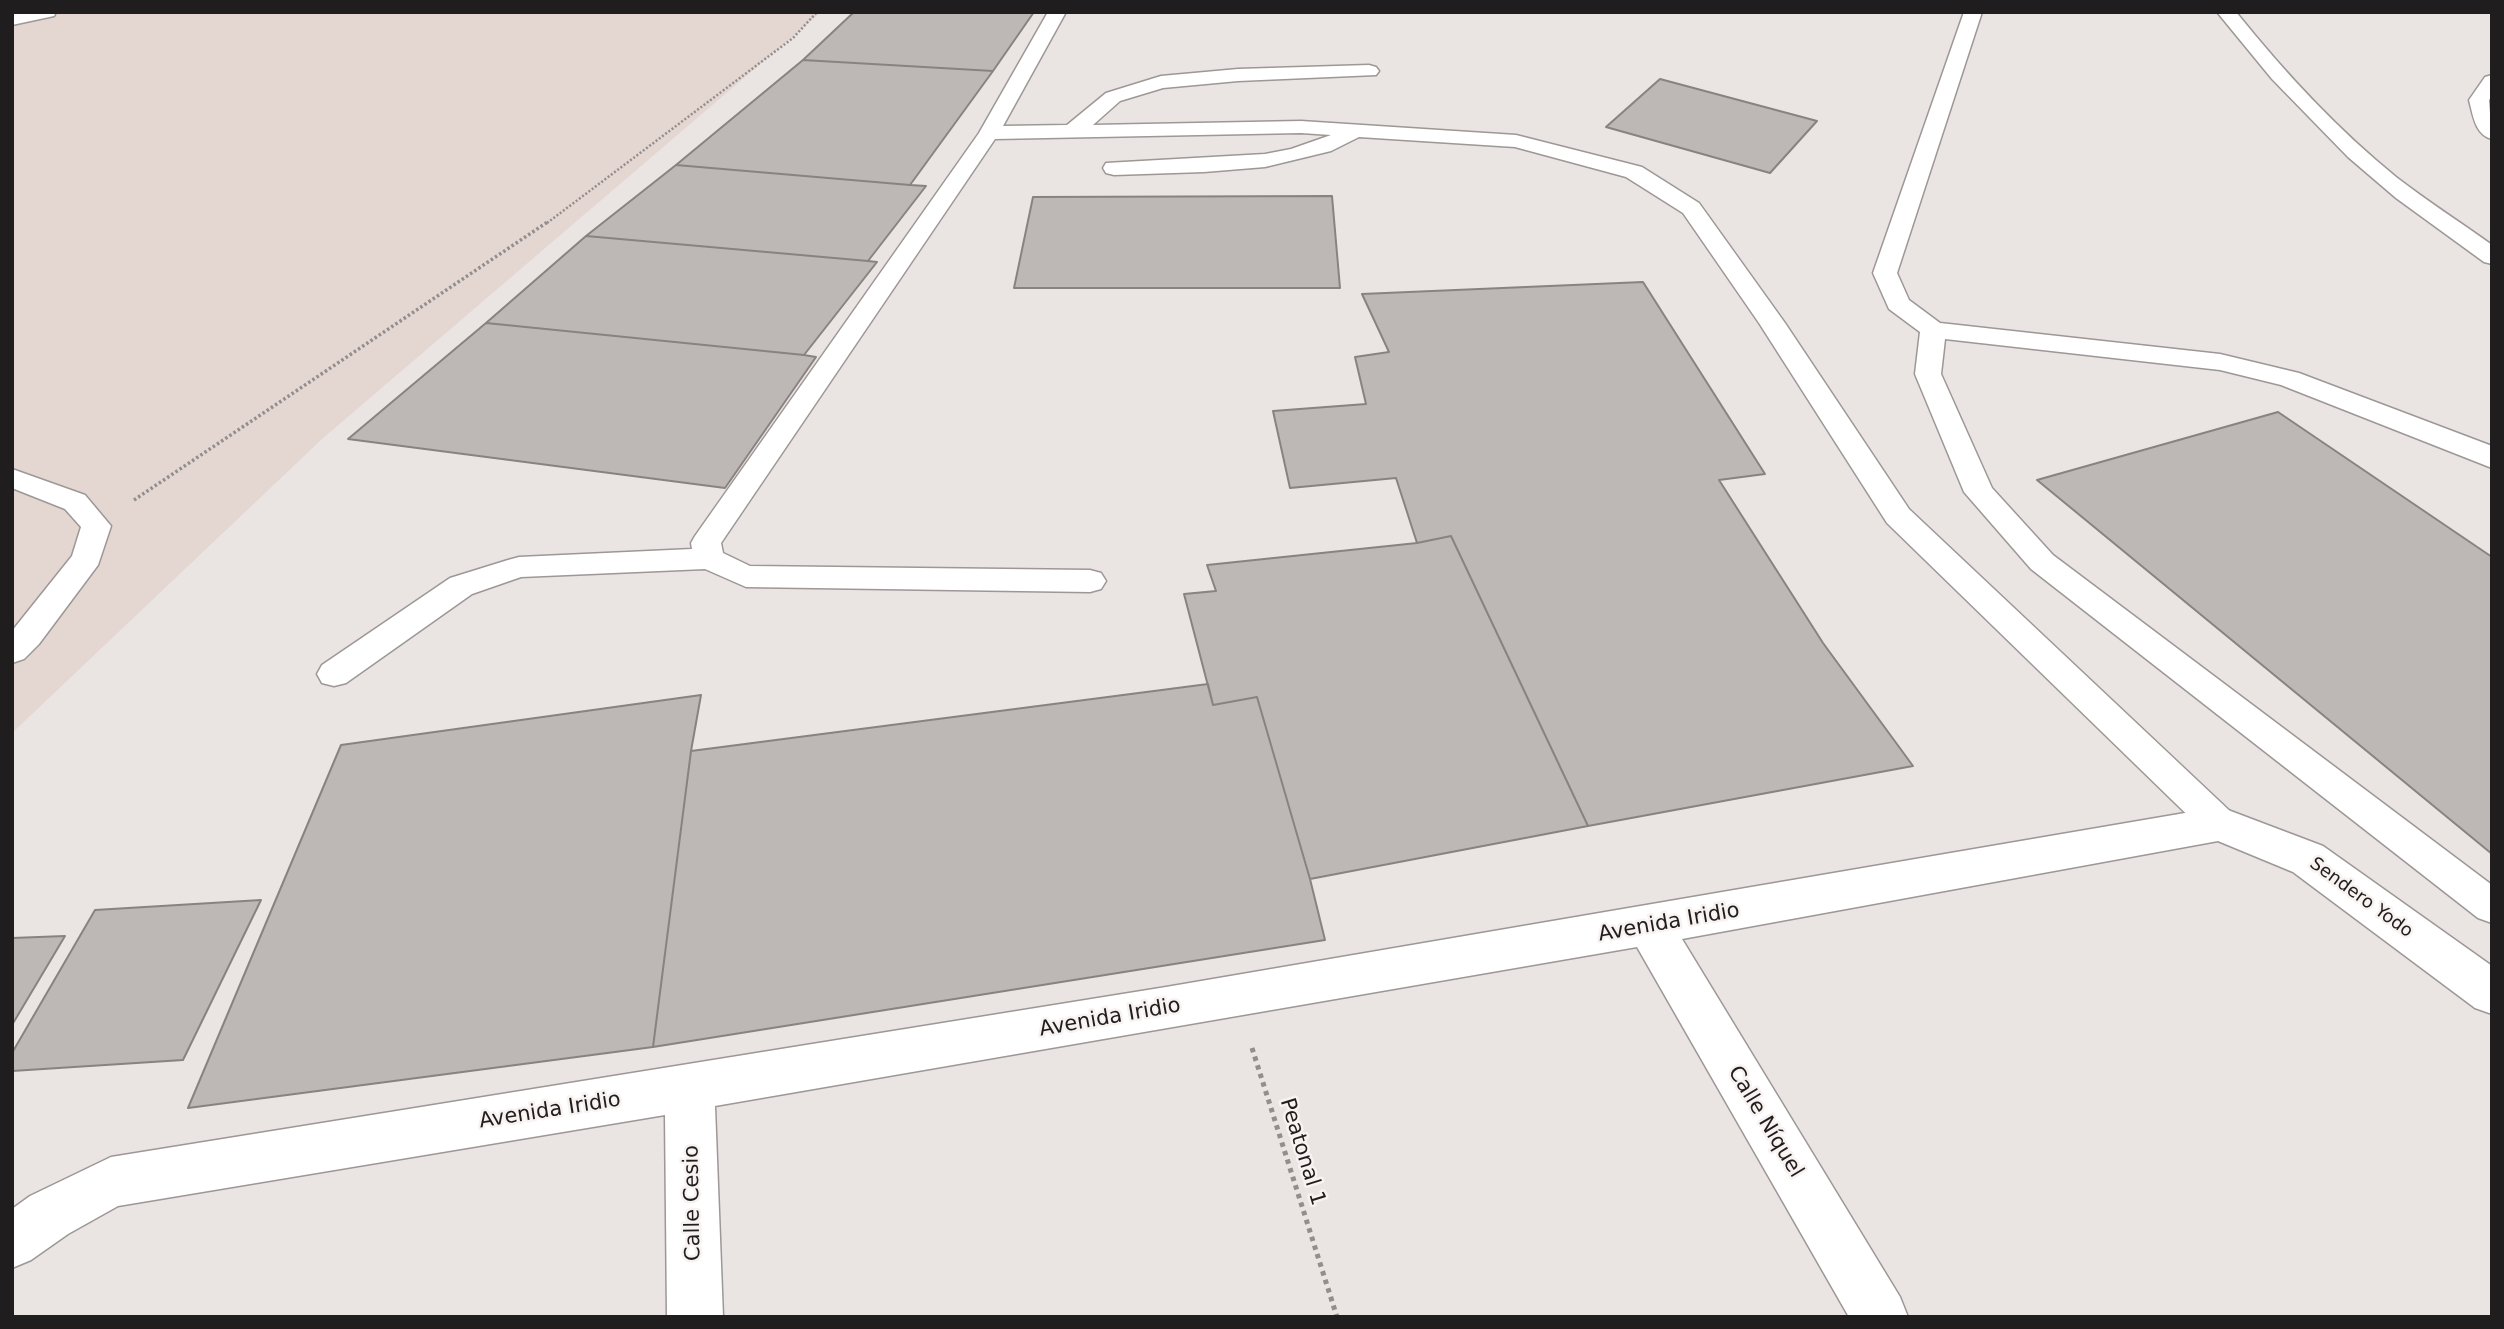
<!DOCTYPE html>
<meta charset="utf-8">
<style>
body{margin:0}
#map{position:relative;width:2504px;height:1329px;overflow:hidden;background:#eae4e3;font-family:"DejaVu Sans",sans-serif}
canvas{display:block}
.frame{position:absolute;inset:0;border:14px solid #1f1d1d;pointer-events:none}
</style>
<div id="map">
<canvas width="2504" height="1329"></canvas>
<div class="frame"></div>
</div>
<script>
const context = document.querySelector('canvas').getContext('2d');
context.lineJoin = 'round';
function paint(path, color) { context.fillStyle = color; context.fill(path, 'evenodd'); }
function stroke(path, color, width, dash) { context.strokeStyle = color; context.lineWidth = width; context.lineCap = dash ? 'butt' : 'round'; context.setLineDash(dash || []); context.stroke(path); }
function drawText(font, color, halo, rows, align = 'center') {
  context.font = font + ' "DejaVu Sans",sans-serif'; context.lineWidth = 5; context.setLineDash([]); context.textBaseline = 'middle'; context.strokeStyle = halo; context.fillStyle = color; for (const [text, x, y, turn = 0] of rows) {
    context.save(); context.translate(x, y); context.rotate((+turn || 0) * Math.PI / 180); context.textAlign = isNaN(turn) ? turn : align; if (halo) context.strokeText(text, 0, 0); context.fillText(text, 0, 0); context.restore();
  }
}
paint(new Path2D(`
 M12,12H821L322,439L12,733Z`), '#e4d6d1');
const building = new Path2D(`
 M854,12H1034L993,71L803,60Z
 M803,60L993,71L910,185L676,165Z
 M1660,79L1817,121L1770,173L1606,127Z
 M676,165L910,185L926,186L868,261L586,236Z
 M1332,196L1340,288H1014L1033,197Z
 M586,236L868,261L877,262L804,355L486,323Z
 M1643,282L1765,474L1719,480L1823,643L1913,766L1588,826L1451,536L1417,543L1396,478L1290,488L1273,411L1366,404L1355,357L1389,352L1362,294Z
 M486,323L804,355L816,357L725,488L348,439Z
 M2278,412L2492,557V854L2037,480Z
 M1451,536L1588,826L1310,879L1257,697L1213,705L1184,594L1216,591L1207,565L1417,543Z
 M1208,684L1213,705L1257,697L1310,879L1325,940L653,1047L691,751Z
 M701,695L691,751L653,1047L188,1108L341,745Z
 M261,900L183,1060L12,1071V1053L95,910Z
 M65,936L12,1025V938Z`);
paint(building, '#bdb8b6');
stroke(building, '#888381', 2);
const lane = new Path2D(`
 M56,12L54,16L12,25V13Z
 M1048,12H1066L1003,126L1067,125L1106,93L1161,76L1238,69L1369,65L1376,67L1379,71L1376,75L1238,81L1163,88L1120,101L1093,125L1301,121L1516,135L1642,167L1699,203L1785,323L1909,509L2233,814L2238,824L2233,834L2220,839L2207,834L1887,523L1759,323L1683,213L1626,177L1515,147L1359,137L1331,151L1265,167L1204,172L1114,175L1106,173L1103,168L1106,163L1265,154L1291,149L1331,135L1301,133L995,139L721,543L723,553L750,566L1090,570L1101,573L1106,581L1101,589L1090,592L746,587L705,569L521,577L472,594L346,683L334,686L322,683L317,674L322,665L450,578L508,560L519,557L692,549L691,543L695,536L979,133Z
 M1964,12H1982L1897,273L1909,300L1940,323L2220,354L2299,373L2492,446V468L2281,385L2220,370L1945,339L1941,374L1992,488L2053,555L2492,885V923L2478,918L2031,569L1964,492L1915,374L1920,332L1889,309L1873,273Z
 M2217,12H2236C2284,72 2337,129 2396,177C2427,201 2460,222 2492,245V264L2484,262L2396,198L2348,157L2272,79Z
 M2492,75V96L2489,100L2492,139C2475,135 2473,115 2469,100L2485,77Z
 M12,469L85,495L111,526L98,565L39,644L24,659L12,663V631L72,556L81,527L65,509L12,488Z`);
const street = new Path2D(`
 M2220,807L2323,846L2492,966V1014L2475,1008L2293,872L2218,841L1682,939L1900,1297L1908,1317H1849L1637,947L715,1106L723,1317H667L665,1115L118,1206L68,1234L31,1260L12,1268V1209L30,1196L111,1157L1166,987Z`);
stroke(lane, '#9d9796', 3);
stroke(street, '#9d9796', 3);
stroke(new Path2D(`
 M547,223L793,38L817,12`), '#928e8d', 2.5, [2, 2]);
stroke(new Path2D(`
 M134,500L549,221`), '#928e8d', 3.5, [2.5, 2.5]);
stroke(new Path2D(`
 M1252,1048L1337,1317`), '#928e8d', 5, [4.5, 4.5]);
paint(lane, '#fff');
paint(street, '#fff');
drawText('18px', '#1f1d1d', '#f8f2f0', [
 ["Sendero Yodo",2361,898,36]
]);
drawText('21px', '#1f1d1d', '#f8f2f0', [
 ["Avenida Iridio",1669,923,-10],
 ["Avenida Iridio",1110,1018,-10],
 ["Avenida Iridio",550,1111,-9],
 ["Calle Níquel",1765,1122,59],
 ["Peatonal 1",1302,1152,73],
 ["Calle Cesio",693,1203,-91]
]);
</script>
